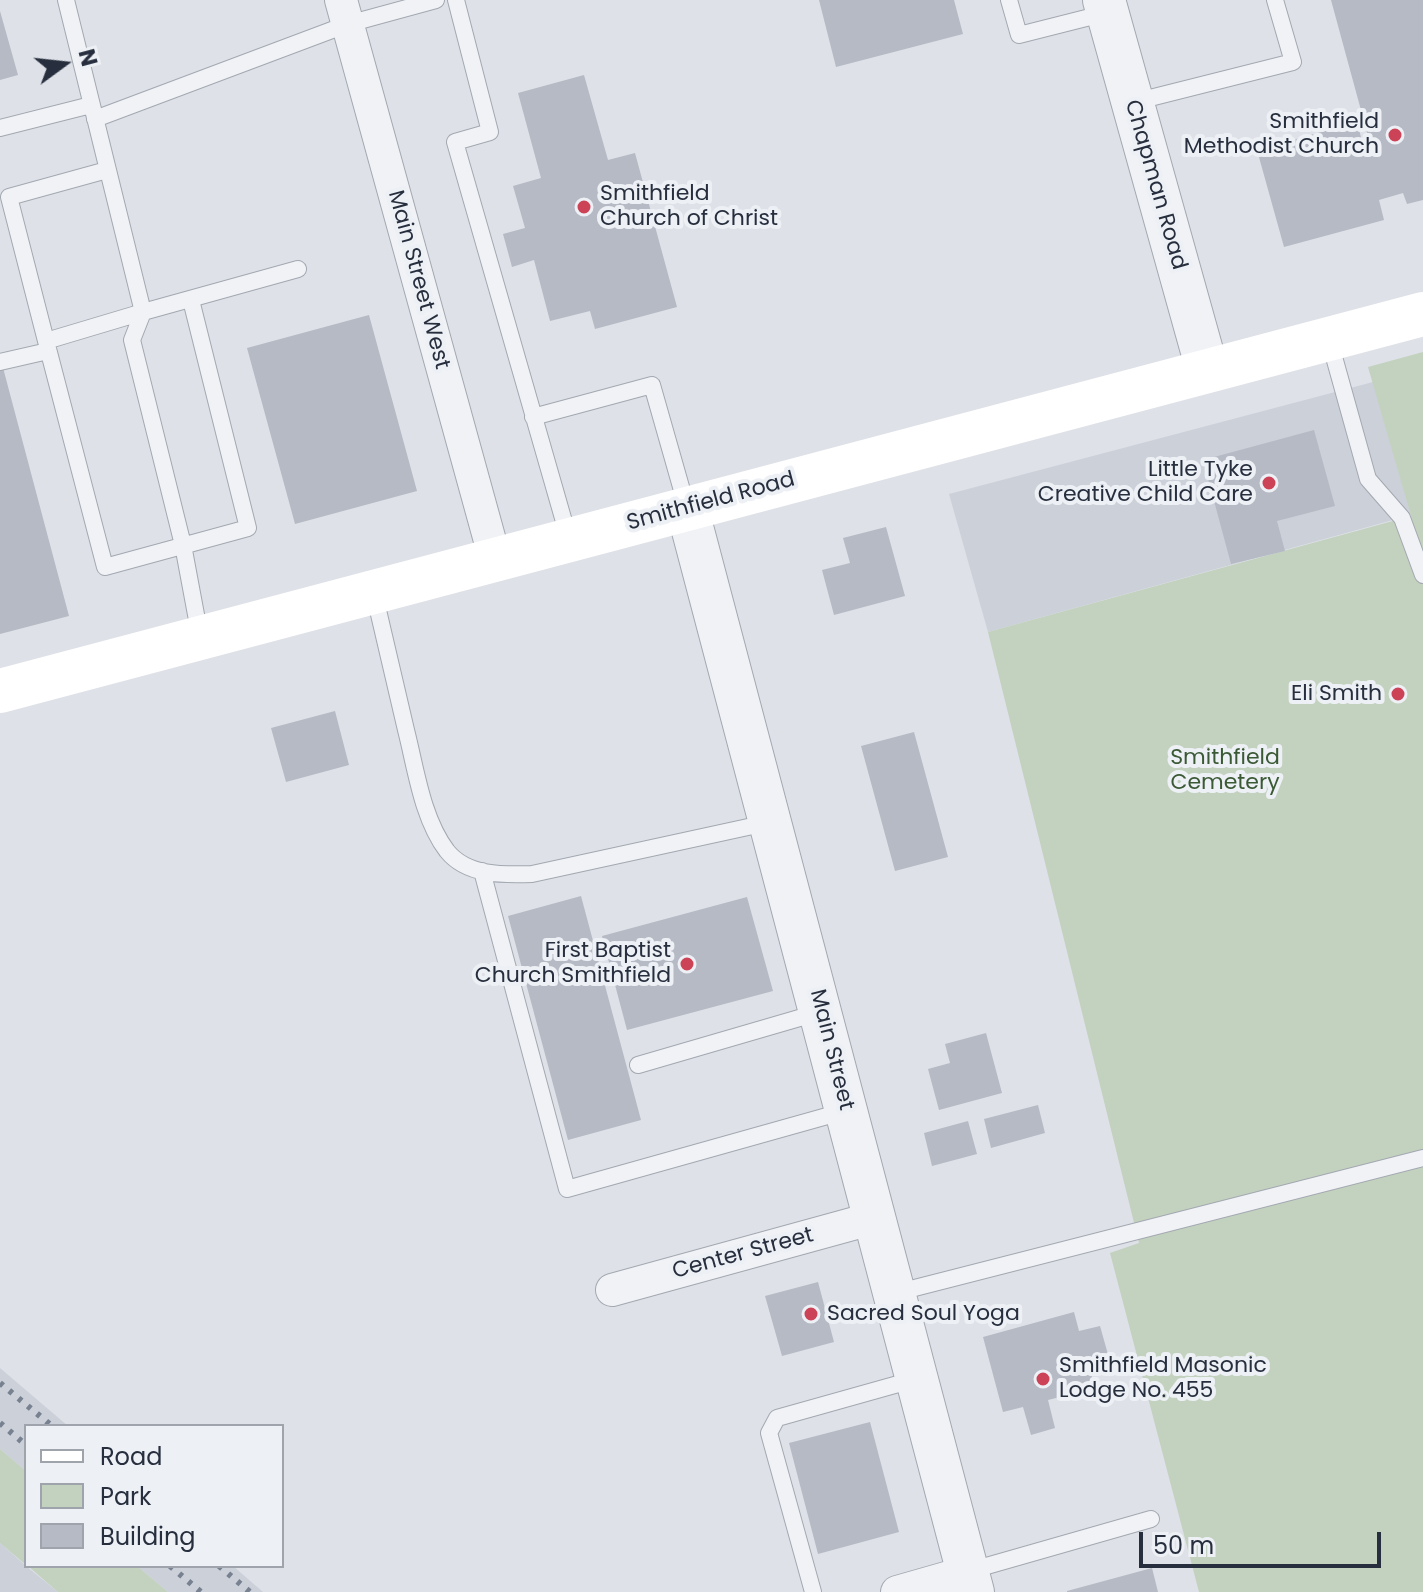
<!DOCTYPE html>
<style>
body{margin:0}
#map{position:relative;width:1423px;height:1592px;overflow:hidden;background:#dee1e7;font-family:Poppins,sans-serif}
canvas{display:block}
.legend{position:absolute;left:24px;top:1424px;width:260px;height:144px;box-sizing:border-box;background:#edf0f5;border:2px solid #9ea3ac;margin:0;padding:10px 14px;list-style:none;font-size:24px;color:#272f3e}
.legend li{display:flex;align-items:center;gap:16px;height:40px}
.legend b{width:40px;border:2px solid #9ea3ac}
.north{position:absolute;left:24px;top:24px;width:80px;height:80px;-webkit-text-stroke:6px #edf0f5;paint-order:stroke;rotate:75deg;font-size:22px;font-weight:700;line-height:32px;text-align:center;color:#272f3e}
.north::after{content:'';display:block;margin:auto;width:28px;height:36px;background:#272f3e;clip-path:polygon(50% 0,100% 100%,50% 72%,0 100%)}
.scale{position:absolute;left:1139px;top:1532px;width:242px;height:36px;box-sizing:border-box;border:4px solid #272f3e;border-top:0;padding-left:10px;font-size:24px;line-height:28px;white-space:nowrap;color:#272f3e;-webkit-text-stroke:6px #edf0f5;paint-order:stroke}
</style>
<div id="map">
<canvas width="1423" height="1592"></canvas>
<ul class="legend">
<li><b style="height:10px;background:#fff"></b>Road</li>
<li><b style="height:22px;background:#c3d1bf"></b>Park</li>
<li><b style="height:22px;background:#b5bac4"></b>Building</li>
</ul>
<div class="north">N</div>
<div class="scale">50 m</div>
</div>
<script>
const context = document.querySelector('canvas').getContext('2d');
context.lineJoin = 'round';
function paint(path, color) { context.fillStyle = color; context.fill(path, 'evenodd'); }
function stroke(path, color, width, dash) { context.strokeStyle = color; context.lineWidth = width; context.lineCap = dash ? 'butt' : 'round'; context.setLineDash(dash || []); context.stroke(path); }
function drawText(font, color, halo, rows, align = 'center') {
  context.font = font + ' Poppins,sans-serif'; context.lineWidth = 8; context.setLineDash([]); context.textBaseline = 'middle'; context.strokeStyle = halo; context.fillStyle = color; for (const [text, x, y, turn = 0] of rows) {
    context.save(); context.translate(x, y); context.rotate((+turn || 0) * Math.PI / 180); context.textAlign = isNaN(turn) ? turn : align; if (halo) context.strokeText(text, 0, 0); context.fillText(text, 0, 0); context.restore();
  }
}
paint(new Path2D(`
 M1373,382L1411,515L988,632L949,494Z
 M0,1368L68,1426H26V1471L0,1449Z
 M0,1543L26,1566L58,1592H0Z
 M137,1566H233L263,1592H168Z`), '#ccd0d9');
paint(new Path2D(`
 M1423,352V1592H1199L1110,1253L1139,1243L988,632L1411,516L1368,367Z
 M0,1449L26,1471V1565L0,1543Z
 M28,1566H137L168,1592H58Z`), '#c3d1bf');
paint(new Path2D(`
 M819,0H954L963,34L836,67Z
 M1331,0H1423V200L1407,204L1403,193L1379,200L1384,220L1284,247L1257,150L1357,122L1364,149L1371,147Z
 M0,11L18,75L0,80Z
 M584,75L608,160L635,153L677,307L595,329L590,311L550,321L534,260L512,267L503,234L525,228L513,186L541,178L518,93Z
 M369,315L417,491L295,524L247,348Z
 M2,364L69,616L0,634V365Z
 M1314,430L1335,506L1277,521L1285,551L1231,564L1203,460Z
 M886,527L905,596L834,615L822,570L850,563L843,538Z
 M335,711L349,765L286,782L271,728Z
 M914,732L948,857L895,871L861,746Z
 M581,896L641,1120L568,1140L508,916Z
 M747,897L773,991L627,1030L602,936Z
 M986,1033L1002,1093L939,1110L928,1069L950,1063L945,1044Z
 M1038,1105L1045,1133L991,1148L984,1119Z
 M968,1121L977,1154L932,1166L924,1133Z
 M818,1282L834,1342L782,1356L765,1296Z
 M1074,1312L1079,1331L1100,1326L1111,1365L1090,1370L1095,1388L1048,1400L1055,1428L1031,1435L1023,1407L1003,1412L983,1337Z
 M870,1422L899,1532L818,1554L789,1443Z
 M1152,1568L1158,1592H1067V1591Z`), '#b5bac4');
const service = new Path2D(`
 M66,0L143,312L46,341L9,197L107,170
 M456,0L490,132L455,142L569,539
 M1009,0L1019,35L1106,13
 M1134,102L1293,62L1275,0
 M95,119L348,24L436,0
 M0,128L91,105
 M1329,339L1368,479L1402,518L1423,575
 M46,341L105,567L248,528L191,300
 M0,362L48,351
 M533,417L652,385L687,508
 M374,593C385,639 395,684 406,730C416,769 422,818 447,851C467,876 503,875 532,874L771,822
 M200,636L183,545L132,340L143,312L298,269
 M482,871L567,1189L845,1111
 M638,1065L820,1012
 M895,1293L1423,1158
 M969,1571L1151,1519
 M813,1592L769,1433L777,1418L916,1379`);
const minor = new Path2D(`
 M341,0L495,559
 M612,1290L874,1218
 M897,1592L967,1572`);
const tertiary = new Path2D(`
 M1104,0L1207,369
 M687,508L973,1592`);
stroke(service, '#a3a8b1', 18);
stroke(minor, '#a3a8b1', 34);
stroke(tertiary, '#a3a8b1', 44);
stroke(service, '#f0f2f6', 16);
stroke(minor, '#f0f2f6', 32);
stroke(tertiary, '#f0f2f6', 42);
stroke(new Path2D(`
 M0,691L1423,314`), '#fff', 44);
stroke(new Path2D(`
 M0,1383L52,1426
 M0,1423L26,1445
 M170,1566L201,1592
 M219,1566L250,1592`), '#778190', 6, [4, 8]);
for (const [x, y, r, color] of [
 [1395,135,8,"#cc4357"],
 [584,207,8,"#cc4357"],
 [1269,483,8,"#cc4357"],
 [1398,694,8,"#cc4357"],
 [687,964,8,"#cc4357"],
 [811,1314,8,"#cc4357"],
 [1043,1379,8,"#cc4357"]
]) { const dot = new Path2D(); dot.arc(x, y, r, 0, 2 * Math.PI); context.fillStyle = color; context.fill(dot); stroke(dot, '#edf0f5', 3); }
drawText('22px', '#272f3e', '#edf0f5', [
 ["Smithfield",1379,122],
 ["Methodist Church",1379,147],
 ["Smithfield",600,194,"left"],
 ["Church of Christ",600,219,"left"],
 ["Little Tyke",1253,470],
 ["Creative Child Care",1253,495],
 ["Eli Smith",1382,694],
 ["First Baptist",671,951],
 ["Church Smithfield",671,976],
 ["Sacred Soul Yoga",827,1314,"left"],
 ["Smithfield Masonic",1059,1366,"left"],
 ["Lodge No. 455",1059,1391,"left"]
], 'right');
drawText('22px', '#272f3e', '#edf0f5', [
 ["Chapman Road",1155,185,74],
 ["Main Street West",418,280,75],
 ["Smithfield Road",711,502,-15],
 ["Main Street",831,1050,76],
 ["Center Street",743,1254,-15]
]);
drawText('22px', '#3b5935', '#edf0f5', [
 ["Smithfield",1225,758],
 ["Cemetery",1225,783]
]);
</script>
